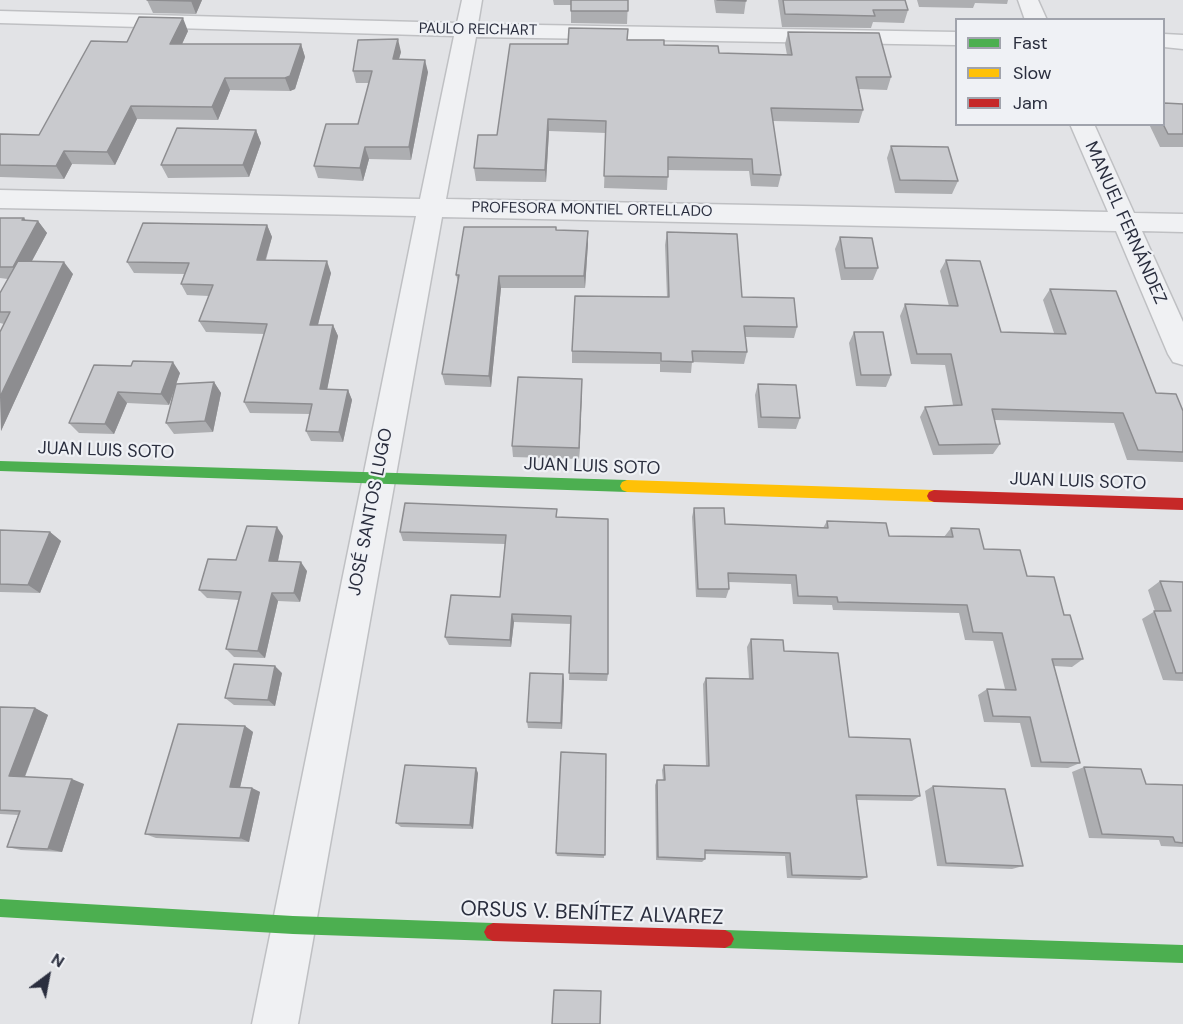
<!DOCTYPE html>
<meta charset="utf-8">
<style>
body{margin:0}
#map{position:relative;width:1183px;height:1024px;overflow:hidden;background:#e2e3e6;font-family:"DM Sans",sans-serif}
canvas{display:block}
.legend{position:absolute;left:955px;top:18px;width:210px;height:108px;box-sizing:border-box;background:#eff1f5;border:2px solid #a0a3ac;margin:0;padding:8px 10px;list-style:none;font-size:18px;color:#2a2e3e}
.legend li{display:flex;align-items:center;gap:12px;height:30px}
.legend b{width:30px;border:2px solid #a0a3ac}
.north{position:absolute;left:18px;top:946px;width:60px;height:60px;-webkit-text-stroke:4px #eff1f5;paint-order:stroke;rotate:32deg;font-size:16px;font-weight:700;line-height:24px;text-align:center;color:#2a2e3e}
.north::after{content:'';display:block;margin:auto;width:21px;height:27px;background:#2a2e3e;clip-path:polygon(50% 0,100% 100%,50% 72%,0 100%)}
</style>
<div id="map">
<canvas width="1183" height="1024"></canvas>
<ul class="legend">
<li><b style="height:8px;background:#4caf50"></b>Fast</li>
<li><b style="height:8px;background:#ffc107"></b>Slow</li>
<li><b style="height:8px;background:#c62828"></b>Jam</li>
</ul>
<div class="north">N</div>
</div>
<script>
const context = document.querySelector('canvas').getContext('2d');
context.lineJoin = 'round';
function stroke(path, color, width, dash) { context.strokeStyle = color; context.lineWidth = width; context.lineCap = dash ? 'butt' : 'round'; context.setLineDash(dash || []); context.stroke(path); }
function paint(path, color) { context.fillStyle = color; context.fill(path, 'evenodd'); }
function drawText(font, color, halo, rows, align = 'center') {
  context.font = font + ' "DM Sans",sans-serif'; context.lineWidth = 4.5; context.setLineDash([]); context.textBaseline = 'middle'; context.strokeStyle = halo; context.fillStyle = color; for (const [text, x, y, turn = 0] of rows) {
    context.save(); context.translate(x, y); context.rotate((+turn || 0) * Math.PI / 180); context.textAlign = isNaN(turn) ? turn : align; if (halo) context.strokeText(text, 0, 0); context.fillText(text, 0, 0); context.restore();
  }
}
const street = new Path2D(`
 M462,0H482L478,24L956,32V45L476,37L446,199L1108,212L1070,124H1094L1134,213L1183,214V232L1142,231L1183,322V365L1173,362L1168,354L1116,231L442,217L298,1024H252L416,216L0,208V190L420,199L454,36L0,23V11L457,23Z
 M1018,0H1038L1047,20H1025Z
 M1164,34L1183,35V49L1164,47Z`);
stroke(street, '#bfc0c3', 3);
paint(street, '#f0f1f3');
paint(new Path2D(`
 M0,461L627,480L632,482L634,486L632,490L627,492L0,471Z
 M0,899L293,916L493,923L499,926L502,932L499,938L493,941L293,934L0,917Z
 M725,930L1183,945V963L725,948L719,945L716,939L719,933Z`), '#4caf50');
paint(new Path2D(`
 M627,480L934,490L939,492L941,496L939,500L934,502L627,492L622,490L620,486L622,482Z`), '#ffc107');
paint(new Path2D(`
 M934,490L1183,498V510L934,502L929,500L927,496L929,492Z
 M493,923L725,930L731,933L734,939L731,945L725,948L493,941L487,938L484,932L487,926Z`), '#c62828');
paint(new Path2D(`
 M147,0H202L196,14L153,13Z
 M553,0H628L627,24L571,23V5H554Z
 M714,0H746L744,14L716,13Z
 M778,0H905L908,10L904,23L873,22L871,28L782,27Z
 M917,0H1008L1007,4L975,3L973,8L919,7Z
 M188,31L182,44H301L305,57L295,89L290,91L230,90L218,120L137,119L115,165L72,164L64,179L0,177V134L39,135L127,42Z
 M788,32L891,77L887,90L859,89L863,110L859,123L773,121L781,175L778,187L751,186L749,171L668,170L667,190L604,188L606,133L549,131L546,182L476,181L474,168L497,135L568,44L627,40L719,53L787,55L785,44Z
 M401,52L399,59L428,72L411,160L369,159L363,181L318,178L314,166L358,124L369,83H356L353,71Z
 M1183,104V147H1160L1149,124H1164Z
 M984,124H1055L1054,126Z
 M256,130L261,143L249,177L168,178L161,165Z
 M891,146L958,181L952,194L895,193L887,158Z
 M0,218H24L25,220L38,221L47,233L32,261L73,274L1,431L0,332L4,324L0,323V293L8,279L0,278Z
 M267,225L272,237L266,260L331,273L318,325H333L338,336L327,389L348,390L352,400L343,442L311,441L306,431L310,414L250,413L244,402L264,334L206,332L199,321L209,296L187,295L181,284L184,274L134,273L127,262Z
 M556,230L588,231V243L585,288H501L491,387L445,385L442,374L458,281L456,275Z
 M667,232L742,297L797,327L794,338L746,337L747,352L744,364L692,362L691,373L660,372V364L572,363V351L667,297L665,245Z
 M840,237L878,268L873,280H841L835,249Z
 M946,260L1001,332L1054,333L1043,300L1050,289L1156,393L1183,411V462L1127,460L1114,423L994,420L1000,444L993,454L933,455L920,417L925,407L953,405L945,365L911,364L900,316L905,304L949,306L940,271Z
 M854,332L891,375L886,387L856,386L849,343Z
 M94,365L180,373L176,384L214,382L221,393L213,432L174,434L166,423L176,385L169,405L127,403L114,434L79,433L69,423Z
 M758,384L800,418L796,429L758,428L755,395Z
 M582,390L579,459L513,457L512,446Z
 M694,508L725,524L823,528L827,521L889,536L944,537L951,528L1027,576L1064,615L1083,659L1072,667L1054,666L1080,763L1068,768L1031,767L1020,723L984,722L978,695L987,689H1005L993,641L965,640L959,613L833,610L832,605L793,604L791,584L728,582L729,589L726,598L696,597L692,517Z
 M557,517L608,674L607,681L569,680L571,624L514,622L511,647L449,645L445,637L500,597L505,544L403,541L400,532Z
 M0,530L50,532L61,541L40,593L0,592Z
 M283,536L278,561L307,571L300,602L278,601L265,658L234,657L226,649L239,600L207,598L199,590L236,560Z
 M1160,581L1183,582V681L1163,680L1142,619L1155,611L1148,590Z
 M751,639L784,651L849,737L920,796L912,801L857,800L867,877L860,880L787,878L785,856L705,854V859L702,862L656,860L655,785L657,780H663L662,770L664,765L706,766L703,684L706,678L749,679L747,647Z
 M282,673L275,706L234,705L225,698Z
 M563,674L564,681L562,729L528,728L527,722Z
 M0,707L35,708L48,715L25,777L84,784L62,852L21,850L7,847L18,815L0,814Z
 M245,726L253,732L240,787L252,788L260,792L249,842L156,838L145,834Z
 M606,754L604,858L557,856L556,853Z
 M1084,767L1146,784L1183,785V847L1161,846L1159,840L1089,838L1072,772Z
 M478,773L473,829L401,827L396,823Z
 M933,786L1023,866L1012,869L937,866L925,791Z`), '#adaeb1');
paint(new Path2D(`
 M191,0H202L196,14L191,1Z
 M183,18L188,31L176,57L170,44Z
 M398,39L401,52L395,72L393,59Z
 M301,44L305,57L295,89L290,91L285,78Z
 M425,60L428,72L411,160L409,147Z
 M225,78L230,90L218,120L212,107Z
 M131,106L137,119L115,165L107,152Z
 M548,119L549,131L546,182L545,170Z
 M256,130L261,143L249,177L243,165Z
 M365,147L369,159L363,181L360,168Z
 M64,151L72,164L64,179L56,166Z
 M24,218L33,230L38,221L47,233L22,279L13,267L22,220Z
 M267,225L272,237L262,271L257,260Z
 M588,231V243L585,288L584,276Z
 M327,261L331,273L315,336L310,325Z
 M64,262L73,274L1,431L0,397Z
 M499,276L501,288L491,387L489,376Z
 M333,325L338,336L325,400L320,389Z
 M173,362L180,373L169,405L161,394Z
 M582,379V390L579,459V448Z
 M214,382L221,393L213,432L205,421Z
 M348,390L352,400L343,442L339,432Z
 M118,392L127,403L114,434L105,424Z
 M277,527L283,536L276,570L269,561Z
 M50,532L61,541L40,593L28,585Z
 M301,562L307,571L300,602L294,593Z
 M272,593L278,601L265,658L258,651Z
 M512,614L514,622L511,647L510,640Z
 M275,666L282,673L275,706L268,700Z
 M563,674L564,681L562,729L561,723Z
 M35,708L48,715L23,781L9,776Z
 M245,726L253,732L239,792L230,787Z
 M476,768L478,773L473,829L470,825Z
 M72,779L84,784L62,852L48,849Z
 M252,788L260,792L249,842L240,838Z`), '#8d8d90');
const building = new Path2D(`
 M147,0H191V1Z
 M571,0H628V11H571Z
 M717,0H746V1Z
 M783,0H905L908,10H873L875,16L785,14Z
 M139,17L183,18L170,44H301L290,76L285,78H225L212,107L131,106L107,152L64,151L56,166L0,165V134L39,135L91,41L127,42Z
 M569,28L628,29L627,40H664V45L718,46L719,53L792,55L788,32L879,33L891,77H856L863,110L771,108L781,175L753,174L752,159L668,157V177L604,176L606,121L548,119L545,170L474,168L478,135H497L510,44H568Z
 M398,39L393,59L425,60L409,147H365L360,168L314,166L326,124H358L372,71H353L358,40Z
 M1164,103L1183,104V134H1168L1163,124Z
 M177,128L256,130L243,165H161Z
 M891,146L948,147L958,181L900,180Z
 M0,218H24L22,220L38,221L13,267H0Z
 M143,223L267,225L257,260L327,261L310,325H333L320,389L348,390L339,432L306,431L312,404L244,402L267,324L199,321L213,285L181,284L189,263L127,262Z
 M464,227H556V230L588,231L584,276H499L489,376L442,374L459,275H456Z
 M667,232L737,234L742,297L794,298L797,327L744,326L747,352L692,351L693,362L661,361V353L572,351L575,296L669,297Z
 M840,237L872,238L878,268H845Z
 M946,260L980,261L1001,332L1066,334L1050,289L1116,291L1156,393L1176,394L1183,411V452L1138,450L1123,413L992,409L1000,444L939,445L925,407L962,405L951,354H917L905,304L958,306Z
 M18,261L64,262L0,397V332L10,312H0V293Z
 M854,332H883L891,375H861Z
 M133,361L173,362L161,394L118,392L105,424L69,423L94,365L131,366Z
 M518,377L582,379L579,448L512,446Z
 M214,382L205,421L166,423L176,384Z
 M758,384L796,385L800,418L761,417Z
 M405,503L557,509L556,517L608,519V674L569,673L571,616L512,614L510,640L445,637L451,595L500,597L506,535L400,532Z
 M694,508H724L725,524L828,528L827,521L886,523L889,536L953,537L951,528L979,529L984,549L1020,550L1027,576L1054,577L1064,615H1070L1083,659H1052L1080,763L1041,762L1030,717L993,716L987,689L1016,690L1002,633L973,632L967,605L838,602L837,597L798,596L796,575L728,573L729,589H698Z
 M247,526L277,527L269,561L301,562L294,593H272L258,651L226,649L241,592L199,590L208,559L236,560Z
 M0,530L50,532L28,585L0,584Z
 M1160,581L1183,582V673H1176L1154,611H1171Z
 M751,639L783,640L784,651L838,653L849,737L910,739L920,796L856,795L867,877L792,875L790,853L705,850V859L658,857L657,780H665L664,765L709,766L706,678L753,679Z
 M234,664L275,666L268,700L225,698Z
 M530,673L563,674L561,723L527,722Z
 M0,707L35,708L9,776L72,779L48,849L7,847L20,811L0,810Z
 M178,724L245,726L230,787L252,788L240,838L145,834Z
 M561,752L606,754L605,855L556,853Z
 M405,765L476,768L470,825L396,823Z
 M1084,767L1141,769L1146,784L1183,785V843L1175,842L1173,837L1102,834Z
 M933,786L1005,789L1023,866L946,863Z
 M554,990L601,991L600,1024H552Z`);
paint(building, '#c9cace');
stroke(building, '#8d8d90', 1.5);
drawText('15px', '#2a2e3e', '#eff1f5', [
 ["PAULO REICHART",478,30,1],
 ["PROFESORA MONTIEL ORTELLADO",592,210,1]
]);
drawText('18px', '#2a2e3e', '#eff1f5', [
 ["MANUEL FERNÁNDEZ",1125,223,66],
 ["JUAN LUIS SOTO",106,451,2],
 ["JUAN LUIS SOTO",592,467,2],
 ["JUAN LUIS SOTO",1078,482,2],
 ["JOSÉ SANTOS LUGO",371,512,-79]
]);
drawText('21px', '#2a2e3e', '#eff1f5', [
 ["ORSUS V. BENÍTEZ ALVAREZ",592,914,2]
]);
</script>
